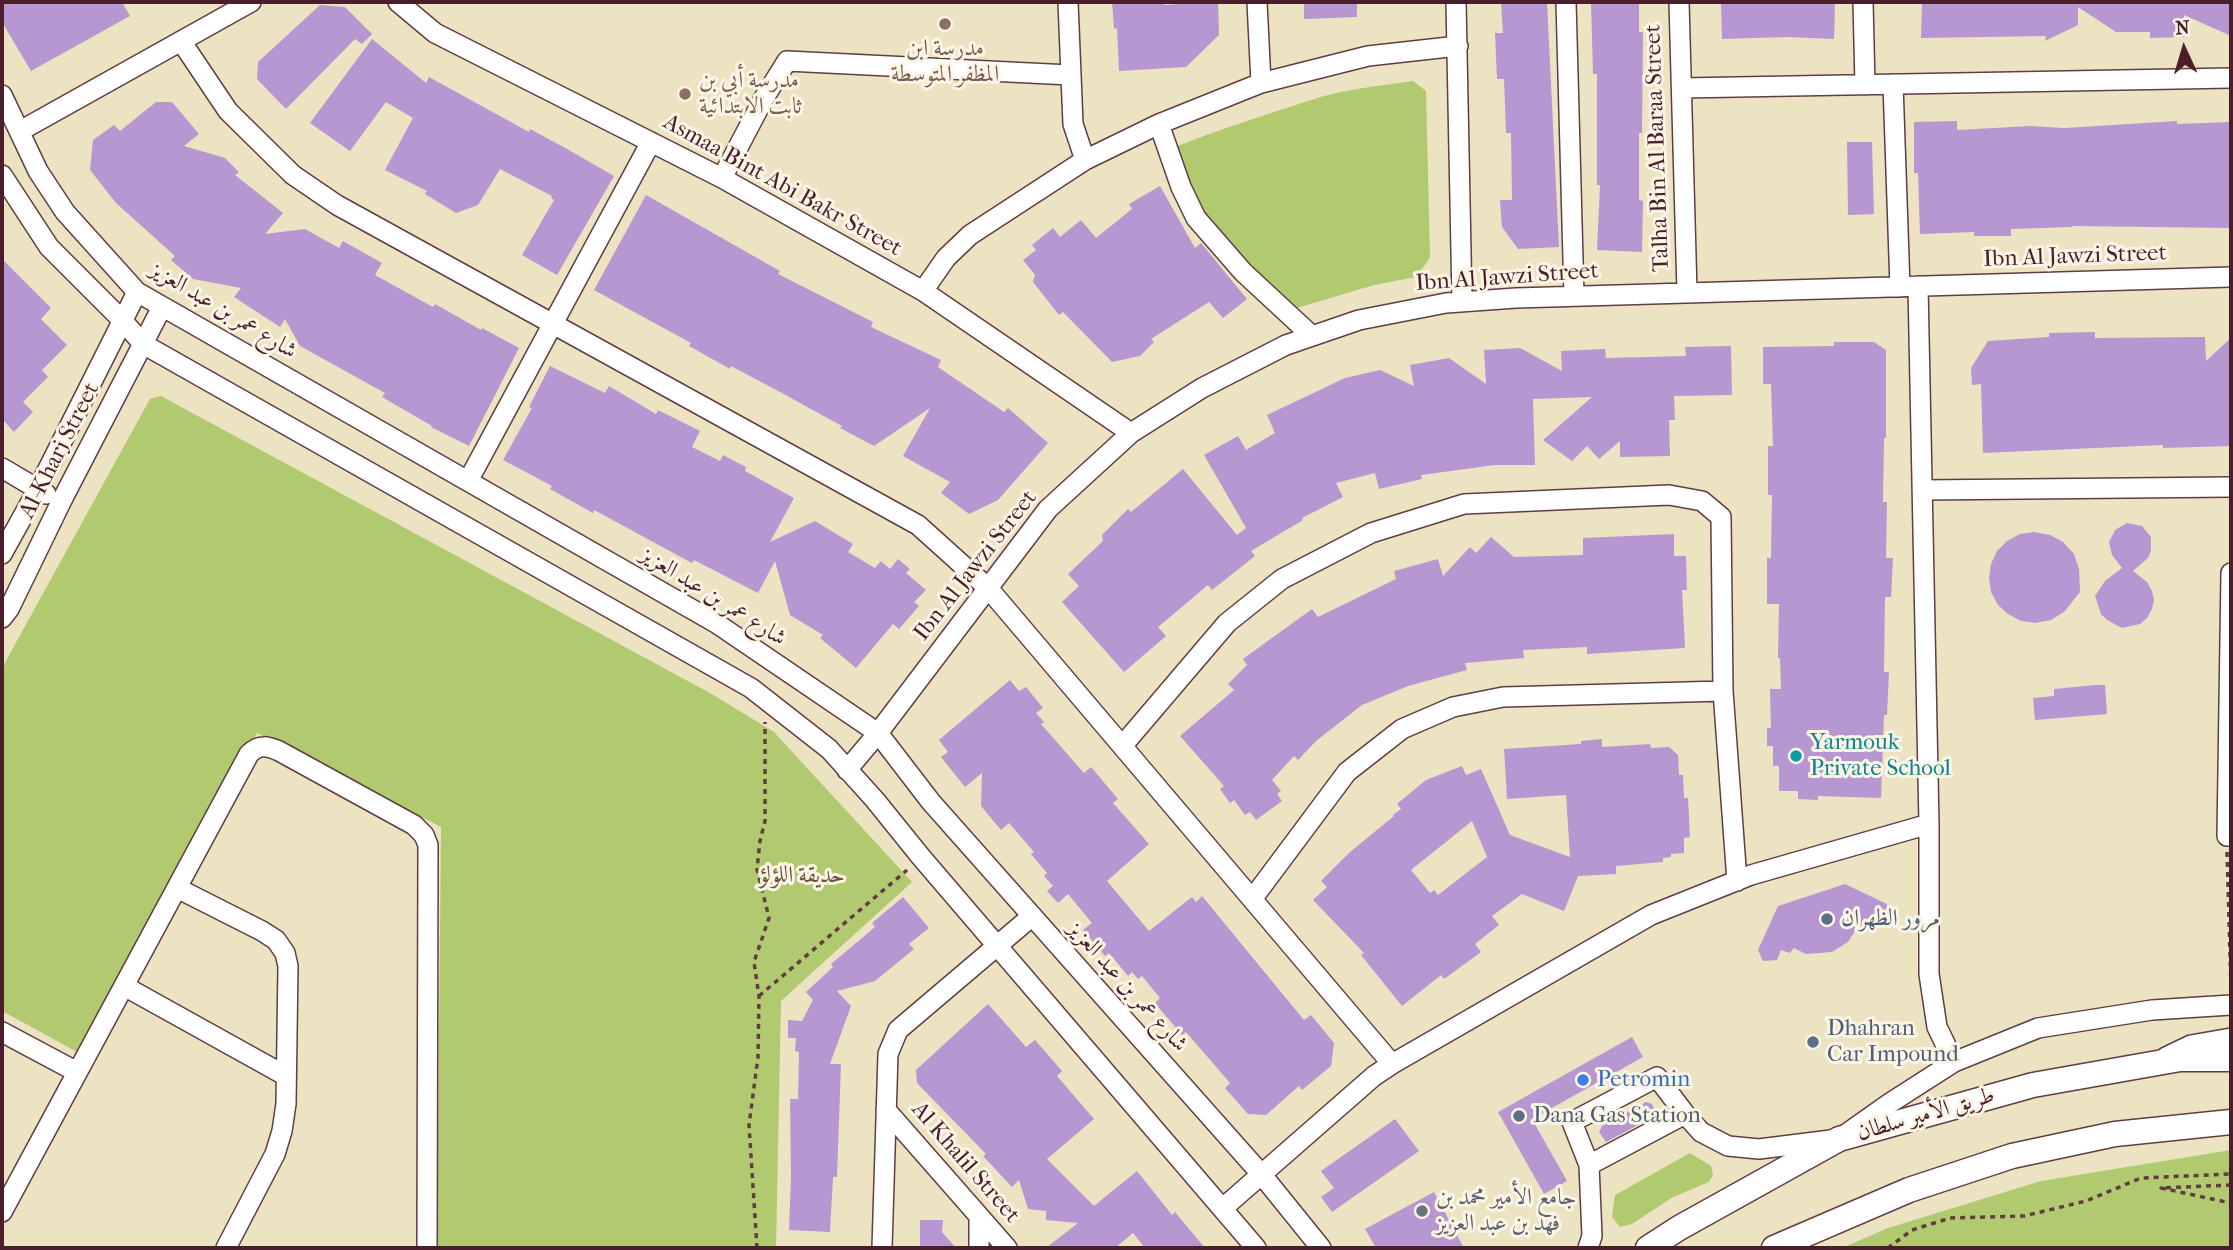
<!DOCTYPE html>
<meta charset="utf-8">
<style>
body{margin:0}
#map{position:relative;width:2233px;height:1250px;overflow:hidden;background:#ece3c2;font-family:"IM FELL French Canon",serif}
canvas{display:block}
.frame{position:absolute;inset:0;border:4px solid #4a1f2b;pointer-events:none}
.north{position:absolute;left:2149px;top:14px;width:70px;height:70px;-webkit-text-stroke:5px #fcf5e5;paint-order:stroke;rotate:356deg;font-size:19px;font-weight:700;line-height:28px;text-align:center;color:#4a1f2b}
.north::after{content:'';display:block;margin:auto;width:24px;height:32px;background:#4a1f2b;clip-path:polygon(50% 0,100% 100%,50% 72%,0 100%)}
</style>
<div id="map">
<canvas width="2233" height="1250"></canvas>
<div class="frame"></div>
<div class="north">N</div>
</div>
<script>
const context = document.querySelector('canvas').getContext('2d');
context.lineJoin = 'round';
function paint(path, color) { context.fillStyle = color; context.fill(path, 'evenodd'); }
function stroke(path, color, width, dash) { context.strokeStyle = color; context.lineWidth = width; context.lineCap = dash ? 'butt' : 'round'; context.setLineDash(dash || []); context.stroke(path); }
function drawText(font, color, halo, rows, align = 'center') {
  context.font = font + ' "IM FELL French Canon",Amiri,serif'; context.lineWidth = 6; context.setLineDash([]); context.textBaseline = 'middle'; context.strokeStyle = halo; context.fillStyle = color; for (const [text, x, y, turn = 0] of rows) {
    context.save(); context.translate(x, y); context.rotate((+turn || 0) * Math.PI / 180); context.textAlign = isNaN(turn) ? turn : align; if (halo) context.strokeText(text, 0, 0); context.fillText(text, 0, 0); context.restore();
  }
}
paint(new Path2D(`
 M1413,81L1426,91L1430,258L1416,277L1374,285L1297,308L1260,279L1204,216L1172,148C1218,130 1265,115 1311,100C1344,89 1380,86 1413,81Z
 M161,396L710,693L774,732L912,882L781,1001L776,1248H437L441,827L257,733L81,1054L2,1011V668L150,399Z
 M2231,1150V1248H1842L1888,1228L2041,1181Z
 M1690,1153L1711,1166L1713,1175L1709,1182L1673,1197L1632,1224L1620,1227L1612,1217L1615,1195Z`), '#b2ca6f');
paint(new Path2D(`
 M2,2H122L130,16L31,71L2,22Z
 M1112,2H1164V5L1218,2L1219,35L1186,67L1119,71L1117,28L1114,29Z
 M1304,2H1357V17L1304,19Z
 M1501,2H1547L1559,247L1518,249L1502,227L1500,200H1512L1511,133H1506L1504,79H1497L1495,33H1503Z
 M1591,2H1639V32H1643L1642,133H1639V200L1643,201L1642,252L1597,250L1600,185H1597V74H1593Z
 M1721,2H1835L1834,39L1787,37L1722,39Z
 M1922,2H2231V36L2184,15V37L2150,38V32H2116L2078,7V25L2045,41L2046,36L1921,38Z
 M320,5L345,7L372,34L362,44L355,39L286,109L257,79L258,62Z
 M372,39L426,83L429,77L529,132L530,129L567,149L614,176L557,275L522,255L554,200L551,198L552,196L500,169L478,205L456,213L425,194L427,191L385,170L413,118L386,102L350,151L310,123Z
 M156,102H172L199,134L184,146L225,158L239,172L235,175L283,213L265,234L305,229L339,248L343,241L382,263L375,275L433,307L435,304L481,330L482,328L519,348L469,446L431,427L432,426L382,397L385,393L300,346L285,319L280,327L234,297L241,288L193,279L171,260L175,256L116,203L90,170L93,140L114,125L120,131Z
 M1957,121V130L2031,126L2064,128L2177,121V124L2231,122V228L2072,226V227L2011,229V236H1974V232L1920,234L1918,173H1914V122Z
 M1847,142H1872L1874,214L1848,215Z
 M1160,186L1195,248L1201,243L1247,299L1223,318L1209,302L1151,339L1154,342L1140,356L1112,362L1063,312L1059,315L1033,282L1035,275L1023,260L1036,250L1032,245L1053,228L1060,237L1081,220L1096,238L1132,209L1129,204Z
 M646,195L780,271L778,274L873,322L871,327L941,360L938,367L1004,412L1008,408L1048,443L998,500L969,514L941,493L950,482L903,456L930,408L874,446L840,428L842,426L780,392L731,366L730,369L689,346L691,343L594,290Z
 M2,259L51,308L41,319L67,345L42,370L48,377L23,402L33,412L14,432L2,419Z
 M2095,332V338L2205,337L2206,361L2231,338V446L2163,448V445L1983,453L1981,384L1972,385L1971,368L1988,341L2049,337V333Z
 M1834,342H1874L1886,350V438H1884L1883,502H1887L1886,558H1893L1891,597H1885L1884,672H1889L1887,715H1884L1881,798L1818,796V800L1798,799V791H1779V766H1773V746H1767V728H1771L1770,689H1781L1780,658H1778L1779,604H1767V558H1771L1772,495H1768V446H1773L1771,384H1763V347L1834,346Z
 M1731,346L1732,395L1674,396L1675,420H1669L1670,456L1620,457V441L1599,459L1587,446L1572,461L1543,440L1592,397L1533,399L1535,465H1495L1421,475L1422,479L1379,489L1375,473L1336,483L1343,497L1302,518L1303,520L1251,551L1255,556L1212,590L1208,585L1158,627L1166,636L1124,672L1062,602L1079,586L1068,574L1103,541L1102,535L1128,509L1131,512L1183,469L1237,535L1246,528L1204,455L1238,436L1246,450L1275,433L1267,415L1345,378L1380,370L1414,386L1410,365L1449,358L1486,384L1484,350L1520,348L1562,371L1561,351L1605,349L1606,358L1686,356L1685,347Z
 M550,366L605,393L609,386L656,414L658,410L700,431L692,447L720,461L723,455L746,467L745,471L794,498L770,542L815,521L853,544L848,552L875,568L881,561L890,569L898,559L910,569L906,573L926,590L914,602L919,606L899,629L893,624L856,668L820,638L823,635L790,615L775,561L758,593L694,560L692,563L594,510L593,513L550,489L552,486L503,460L532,408L529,407Z
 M2127,523L2142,526L2151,537V551L2148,558L2133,571L2147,582L2152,591L2154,600L2152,609L2147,618L2140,624L2122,628L2107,620L2101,614L2095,596L2105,581L2122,568L2112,555L2109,542L2115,530Z
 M2034,532L2050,535L2063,542L2074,554L2079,569L2080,592L2064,612L2051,620L2035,623L2021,621L2008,614L1998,605L1991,592L1989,578L1991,564L1997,551L2007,541L2020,534Z
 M1674,534V556H1686L1687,590H1682L1685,648L1587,654V647L1523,650L1524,658L1465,663L1467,670L1408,686L1362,705L1316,741L1298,760L1294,756L1272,780L1281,791L1277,794L1282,801L1256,820L1250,812L1245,815L1234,800L1230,803L1220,789L1224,786L1180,736L1234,690L1228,684L1247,665L1243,659L1312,609L1318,617L1396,579L1394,571L1438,559L1443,576L1470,547L1476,553L1491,537L1514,557L1583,555V538Z
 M1010,680L1019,691L1026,687L1043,708L1036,713L1044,722L1041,724L1084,773L1091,767L1118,799L1113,803L1149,844L1107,881L1149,931L1192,897L1196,902L1202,896L1304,1020L1311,1015L1334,1043L1331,1066L1302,1090L1299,1086L1266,1115L1248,1114L1225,1088L1230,1083L1186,1032L1182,1035L1155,1003L1160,998L1142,976L1138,979L1132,972L1128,976L1109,953L1105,956L1083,930L1092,923L1068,894L1058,903L1047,891L1053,886L1044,876L1047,873L1031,854L1034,852L1009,823L1001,830L981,806L982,773L965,787L941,757L948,752L939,740Z
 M2095,685H2105L2107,714L2035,720L2033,698L2054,696V689Z
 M1602,739V747L1650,744L1651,748L1669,747L1678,755L1679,775H1683L1684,798H1688L1690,837L1684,838V853L1671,854V857L1663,858V862L1616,866V874L1578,876L1564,911L1522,894L1492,916L1499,925L1475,944L1481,952L1444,979L1441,975L1402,1006L1361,955L1364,953L1313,900L1327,887L1321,881L1350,852L1394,816L1393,815L1401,809L1397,804L1426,780L1462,766L1466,775L1481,769L1510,835L1570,857L1566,795L1507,799L1504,749L1581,744V741ZM1472,821L1487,857L1438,895L1434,890L1430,893L1411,870Z
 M1845,884L1887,904L1886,915L1876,926L1868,923L1864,927L1859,925L1848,942L1832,952L1806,954L1794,948L1790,953L1781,950L1777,960L1763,961L1758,950L1778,906Z
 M903,897L929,928L909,944L914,949L875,981L837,991L851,1006L830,1064H841L837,1177H833L830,1232L789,1230L791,1177L790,1099H798L799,1052L795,1051L796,1038H788V1020L802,1021L813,1000L806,992L833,967L831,964L875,927L872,923Z
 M988,1004L1026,1047L1035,1040L1062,1071L1057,1076L1094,1119L1047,1159L1094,1206L1137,1171L1172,1215L1175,1212L1205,1248H1145L1133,1233L1115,1248H1046L1078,1223L1046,1220V1211L1028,1209L1019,1180L1012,1187L983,1156L986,1154L917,1083L916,1070Z
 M1632,1037L1643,1057L1532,1119L1567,1181L1544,1194L1498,1112Z
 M1646,1102L1652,1104L1657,1115L1606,1142L1599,1132L1602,1126Z
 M1395,1119L1419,1151L1332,1212L1321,1197L1334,1188L1321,1171Z
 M1434,1192L1464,1248H1376L1365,1229Z
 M920,1220H943L942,1232L956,1248H920Z`), '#b697d2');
const minor = new Path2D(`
 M398,2L435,33L722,178L923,291L1131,433
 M1068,2L1073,124L1085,160
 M1257,2L1261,83
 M1456,2L1462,302
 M1566,2L1574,296
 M1679,2L1687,292
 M1863,2L1865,85
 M181,41L228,111L293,175L337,205L918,525L988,588L1392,1064
 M1893,84L1900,287
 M1682,88L2231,78
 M2,95L38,171L65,212L137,292L716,623L878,733L931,802L1262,1175L1321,1248
 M1159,124L1181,187L1196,218L1243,272L1312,336
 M20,131L251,2
 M2,175L49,247L122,320L143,344L751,688L829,749L875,800L921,857L1256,1248
 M722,178L764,98L787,61L1070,75
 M1918,286L1929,824V974L1937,1027L1954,1062
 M923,291L946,258L970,235L1085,160L1159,124L1261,83L1368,56L1458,46
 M2,468L46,494
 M468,481L651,142
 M1923,490L2231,487
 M2,554L38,489L137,292
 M2231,573L2227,836H2231
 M2,618L9,609L61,502L162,307
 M1123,745L1227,623L1282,579L1371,533L1464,504L1669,495L1702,501L1721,517L1723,691L1737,881
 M847,770L878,733L1048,509L1131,433L1202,388L1286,345L1359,320L1446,303L1516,298L2231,277
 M177,888L262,931L276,940L285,953L288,966L286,1104L282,1131L275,1154L226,1248
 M1253,898L1347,772L1402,729L1453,707L1503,697L1723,691
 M124,986L286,1076
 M2,1032L77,1072
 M2166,1057L2191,1045L2231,1038
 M886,1110L1007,1248
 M1589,1165L1572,1122L1657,1077L1685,1114
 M1223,1208L1374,1076L1392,1064L1651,915L1751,875L1929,824
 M2,1212L249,754C259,744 267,746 279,751L414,825L424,835L428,845L427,1248
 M882,1248L888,1054L898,1030L1031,917
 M979,1248V1217
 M1588,1248L1592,1236L1589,1165L1685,1114L1701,1132L1728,1146L1759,1149L1839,1139L1890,1103L1954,1062L2038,1028L2152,1010L2231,1005`);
const major = new Path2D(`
 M1648,1248L1679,1228L1839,1139L2033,1085L2180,1059H2231
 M1774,1248L1909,1190L2012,1156L2115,1134L2231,1122`);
stroke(minor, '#623c42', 22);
stroke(major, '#623c42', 27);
stroke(new Path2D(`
 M2227,852L2231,988
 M759,996L907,870
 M2231,1185L2161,1188L2231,1203
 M757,1248L749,1125L758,1057L759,996L754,962L769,918L757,869L760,841L765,821V722
 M1888,1248L1912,1230L1950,1218L2024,1216L2086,1201L2141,1178L2231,1174`), '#623c42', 3.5, [5, 5]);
stroke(minor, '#fff', 19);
stroke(major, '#fff', 24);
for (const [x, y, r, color] of [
 [945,24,7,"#8d6e63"],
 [685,94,7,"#8d6e63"],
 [1796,756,7,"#0f9aa8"],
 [1827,919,7,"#5c6f8a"],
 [1813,1042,7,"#5c6f8a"],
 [1583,1080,7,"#3f7fe0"],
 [1519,1116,7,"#5c6f8a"],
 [1422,1211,7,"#6b7280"]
]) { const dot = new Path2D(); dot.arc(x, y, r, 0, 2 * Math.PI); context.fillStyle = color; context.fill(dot); stroke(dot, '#fcf5e5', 2.5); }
drawText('23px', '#785e54', '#fcf5e5', [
 ["مدرسة ابن",945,49],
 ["المظفر المتوسطة",945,75],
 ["مدرسة أبي بن",699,81,"left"],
 ["ثابت الابتدائية",699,107,"left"]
]);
drawText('23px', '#4a1f2b', '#fcf5e5', [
 ["Talha Bin Al Baraa Street",1658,148,-92],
 ["Asmaa Bint Abi Bakr Street",782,186,29],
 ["Ibn Al Jawzi Street",2075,257,-2],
 ["Ibn Al Jawzi Street",1507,278,-4],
 ["شارع عمر بن عبد العزيز",223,311,31],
 ["Al-Kharj Street",60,451,-63],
 ["Ibn Al Jawzi Street",976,566,-52],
 ["شارع عمر بن عبد العزيز",713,597,32],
 ["شارع عمر بن عبد العزيز",1127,987,48],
 ["طريق الأمير سلطان",1926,1115,-16],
 ["Al Khalil Street",965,1163,49]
]);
drawText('23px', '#0d838f', '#fcf5e5', [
 ["Yarmouk",1810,743],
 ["Private School",1810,769]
], 'left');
drawText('23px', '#69523f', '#fcf5e5', [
 ["حديقة اللؤلؤ",802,876]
]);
drawText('23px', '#4e5e75', '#fcf5e5', [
 ["مرور الظهران",1841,919],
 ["Dhahran",1827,1029],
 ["Car Impound",1827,1055],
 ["Dana Gas Station",1533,1116]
], 'left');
drawText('23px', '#366cbe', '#fcf5e5', [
 ["Petromin",1597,1080]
], 'left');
drawText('23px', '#5b616d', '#fcf5e5', [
 ["جامع الأمير محمد بن",1436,1198],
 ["فهد بن عبد العزيز",1436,1224]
], 'left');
</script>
